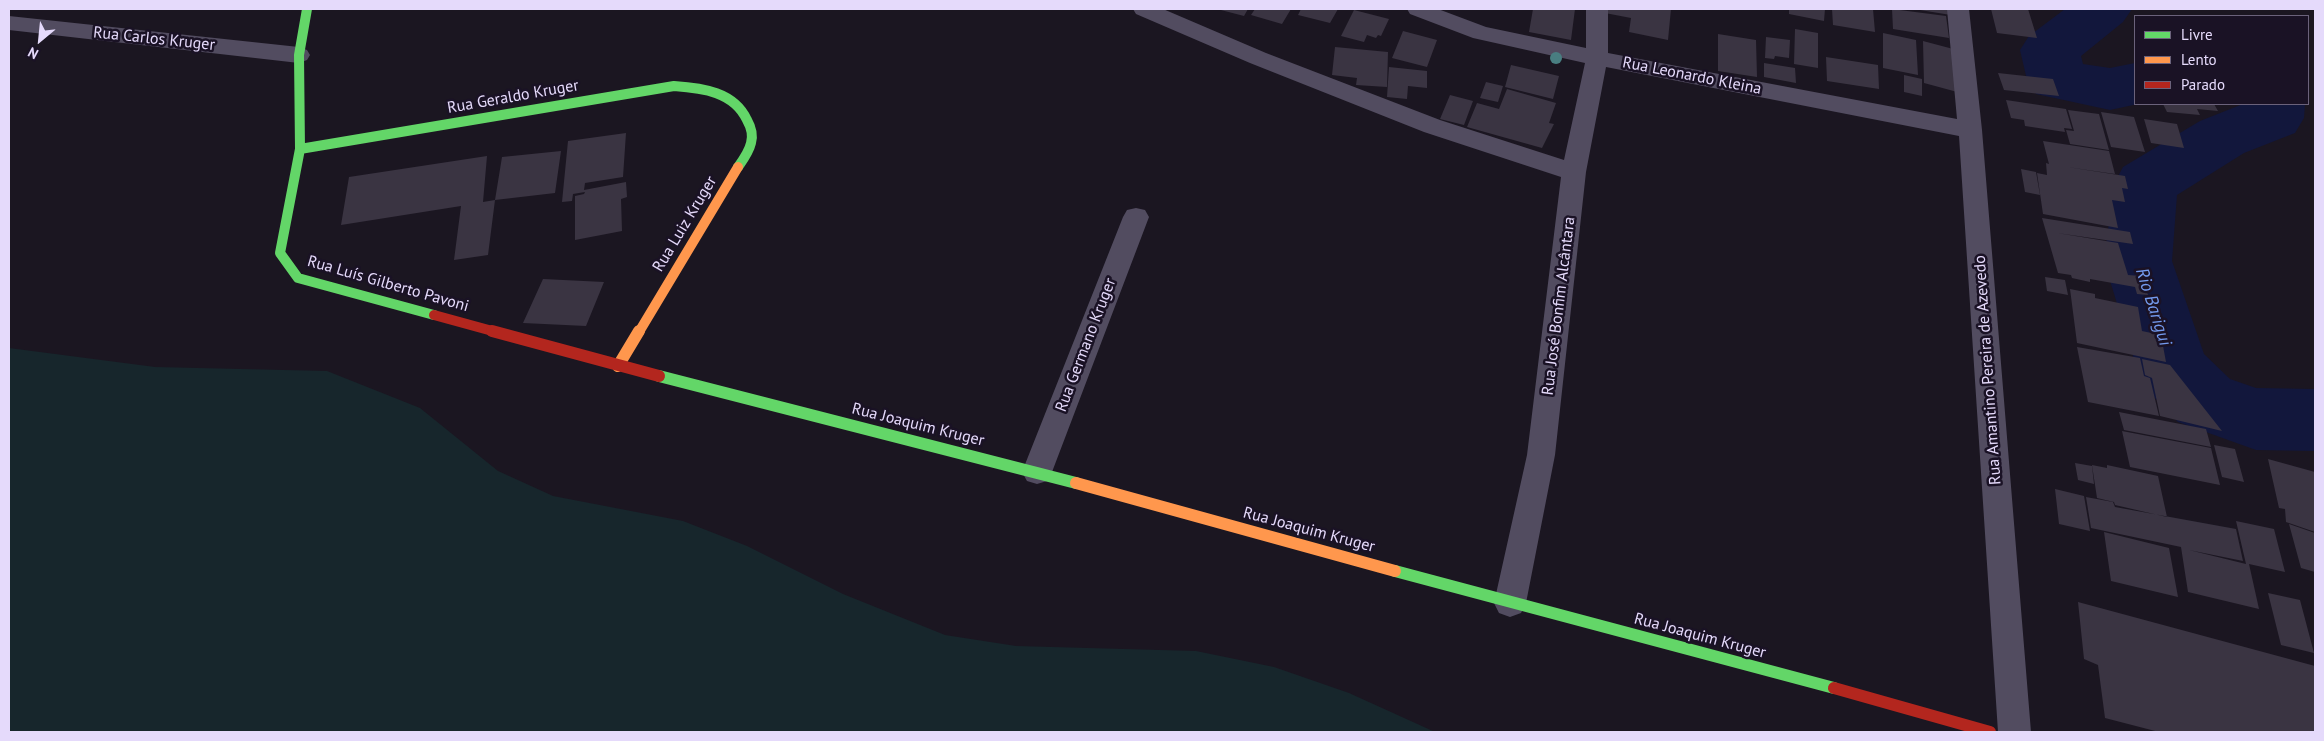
<!DOCTYPE html>
<meta charset="utf-8">
<style>
body{margin:0}
#map{position:relative;width:2324px;height:741px;overflow:hidden;background:#1b1621;font-family:"PT Sans",sans-serif}
canvas{display:block}
.frame{position:absolute;inset:0;border:10px solid #e5dafb;pointer-events:none}
.legend{position:absolute;left:2134px;top:15px;width:175px;height:90px;box-sizing:border-box;background:#1a1225;border:1px solid #6b627b;margin:0;padding:6px 9px;list-style:none;font-size:15px;color:#e5dafb}
.legend li{display:flex;align-items:center;gap:10px;height:25px}
.legend b{width:25px;border:1px solid #6b627b}
.north{position:absolute;left:15px;top:15px;width:50px;height:50px;-webkit-text-stroke:4px #1a1225;paint-order:stroke;rotate:208deg;font-size:14px;font-weight:700;line-height:20px;text-align:center;color:#e5dafb}
.north::after{content:'';display:block;margin:auto;width:18px;height:22px;background:#e5dafb;clip-path:polygon(50% 0,100% 100%,50% 72%,0 100%)}
</style>
<div id="map">
<canvas width="2324" height="741"></canvas>
<div class="frame"></div>
<ul class="legend">
<li><b style="height:6px;background:#63d668"></b>Livre</li>
<li><b style="height:6px;background:#ff974d"></b>Lento</li>
<li><b style="height:6px;background:#b3261e"></b>Parado</li>
</ul>
<div class="north">N</div>
</div>
<script>
const context = document.querySelector('canvas').getContext('2d');
context.lineJoin = 'round';
function paint(path, color) { context.fillStyle = color; context.fill(path, 'evenodd'); }
function stroke(path, color, width, dash) { context.strokeStyle = color; context.lineWidth = width; context.lineCap = dash ? 'butt' : 'round'; context.setLineDash(dash || []); context.stroke(path); }
function drawText(font, color, halo, rows, align = 'center') {
  context.font = font + ' "PT Sans",sans-serif'; context.lineWidth = 5; context.setLineDash([]); context.textBaseline = 'middle'; context.strokeStyle = halo; context.fillStyle = color; for (const [text, x, y, turn = 0] of rows) {
    context.save(); context.translate(x, y); context.rotate((+turn || 0) * Math.PI / 180); context.textAlign = isNaN(turn) ? turn : align; if (halo) context.strokeText(text, 0, 0); context.fillText(text, 0, 0); context.restore();
  }
}
paint(new Path2D(`
 M9,348L155,367L327,371L420,408L498,471L553,496L683,521L747,546L843,594L945,635L1016,646L1196,651L1274,667L1349,693L1435,732H9Z`), '#17262c');
paint(new Path2D(`
 M2065,9H2132L2123,22L2081,56L2083,64L2110,68L2135,63V104H2138L2110,110L2036,94L2027,80L2020,50L2029,36Z
 M2243,104H2305L2304,118L2295,133L2244,153L2177,195L2172,261L2204,354L2230,379L2256,388L2315,389V451L2256,450L2178,422L2147,390L2137,369L2104,261L2114,184L2123,167L2200,121Z`), '#12173c');
paint(new Path2D(`
 M1217,9H1248L1244,16Z
 M1255,9L1260,10L1291,9L1282,24L1251,15Z
 M1301,9H1338L1330,23L1298,15Z
 M1533,9H1575L1571,40L1529,32Z
 M1605,9H1671L1668,40L1629,32L1631,18L1605,13Z
 M1789,9H1825L1824,21L1789,14Z
 M1832,9H1873L1875,32L1833,25Z
 M1892,9L1946,16L1949,38L1893,29Z
 M1921,9H1956L1957,16L1920,10Z
 M1991,9H2028L2037,38L1997,33Z
 M1354,10L1389,19L1381,36L1378,35L1376,38L1367,35L1364,42L1341,36Z
 M1795,29L1818,33V68L1794,64Z
 M1403,31L1437,40L1427,67L1392,58Z
 M1883,33L1916,40L1918,75L1883,68Z
 M1718,34L1756,40L1757,77L1718,71Z
 M1766,37L1790,40L1789,58L1775,56L1774,59L1765,58Z
 M1923,41L1957,50L1961,93L1924,83Z
 M1335,47L1388,52L1387,87L1356,85L1357,78L1332,75Z
 M1826,57L1878,65L1879,89L1827,81Z
 M1764,63L1795,68L1796,83L1764,77Z
 M1511,65L1559,76L1553,99L1505,87Z
 M1389,67L1427,71V88L1408,86L1407,99L1387,97Z
 M1998,73L2053,79L2059,96L2004,90Z
 M1904,75L1922,79V96L1904,92Z
 M1486,82L1503,86L1498,102L1480,98Z
 M1507,89L1556,103L1549,123L1554,124L1542,148L1467,127L1477,103L1499,109Z
 M1450,95L1473,101L1464,125L1440,119Z
 M2006,100L2066,109L2072,129L2064,128L2065,132L2025,126L2024,120L2011,118Z
 M2163,104H2214L2218,111L2197,109L2200,115L2167,112Z
 M2068,110L2099,114L2109,150L2070,144L2066,130L2074,131Z
 M2101,112L2134,117L2145,152L2111,147Z
 M2144,119L2177,124L2184,148L2151,143Z
 M626,133L623,177L585,183L584,190L626,182L627,197L621,199L622,231L575,240V196L584,194L585,192L573,194L572,201L562,202L568,141Z
 M2043,141L2109,151L2115,174L2067,167L2125,176L2128,189L2122,188L2125,202L2112,200L2118,228L2043,214L2037,173L2047,175L2046,163L2049,164Z
 M561,151L555,193L495,200L502,157Z
 M487,156L483,202L495,200L488,255L454,260L461,206L341,225L349,177Z
 M2021,169L2036,172L2040,195L2025,192Z
 M2042,218L2130,232L2133,244L2057,233L2118,243L2128,275L2141,276L2148,295L2137,294L2135,287L2090,279V282L2072,278L2071,275L2058,273Z
 M2045,277L2065,280L2068,295L2047,291Z
 M543,279L604,282L586,326L523,323Z
 M2070,289L2095,294V298L2138,307L2142,331L2161,335L2166,362L2077,343Z
 M2077,347L2140,358L2144,376L2150,378L2159,416L2088,402Z
 M2142,359L2170,365L2222,431L2160,416L2152,378L2145,375Z
 M2119,412L2206,429L2211,447L2124,430Z
 M2122,431L2211,448L2220,485L2130,467Z
 M2214,445L2235,449L2244,482L2222,477Z
 M2268,459L2315,472V532L2286,522L2285,509L2279,508Z
 M2075,463L2092,466L2094,484L2078,480Z
 M2092,465L2107,468V465L2158,476L2167,517L2115,505L2114,502L2097,498Z
 M2055,489L2084,496L2090,531L2059,524Z
 M2086,497L2113,502L2115,507L2236,529L2243,561L2189,550L2246,564L2236,521L2274,529L2285,572L2249,564L2259,609L2188,592L2181,547L2091,528Z
 M2289,524L2315,533V572L2301,568Z
 M2104,532L2169,548L2178,597L2111,581Z
 M2268,593L2300,600L2314,653L2281,645Z
 M2078,602L2315,666V732H2159L2105,718L2098,665L2084,659Z`), '#3a3442');
paint(new Path2D(`
 M1133,9H1163L1266,53L1440,120L1564,160L1585,63L1473,38L1410,14L1407,9H1438L1486,27L1586,48V9H1608V53L1957,119L1947,9H1969L1982,130L2031,732H1998L1959,136L1606,67L1586,172L1555,455L1526,603L1521,613L1510,617L1499,613L1494,603L1527,455L1561,177L1424,132L1250,63L1136,14Z
 M9,16L299,47L307,50L310,55L307,60L299,63L9,30Z
 M1136,208L1145,210L1149,217L1052,472L1047,481L1037,484L1027,481L1022,472L1123,217L1127,210Z`), '#524c60');
stroke(new Path2D(`
 M307,9L299,55L300,149L280,253L298,278L434,315
 M300,149L674,86C703,88 734,92 747,120C751,127 753,136 751,143C749,152 743,160 738,167`), '#63d668', 10);
stroke(new Path2D(`
 M659,376L1076,483
 M1395,571L1834,688`), '#63d668', 12);
stroke(new Path2D(`
 M639,332L738,167`), '#ff974d', 10);
stroke(new Path2D(`
 M618,366L639,331
 M1076,483L1395,571`), '#ff974d', 12);
stroke(new Path2D(`
 M434,315L496,332`), '#b3261e', 10);
stroke(new Path2D(`
 M492,331L659,376
 M1834,688L1990,732`), '#b3261e', 12);
context.fillStyle = '#497e81';
for (const [x, y] of [
 [1556,58]
]) { context.beginPath(); context.arc(x, y, 6, 0, 2 * Math.PI); context.fill(); }
drawText('16px', '#e5dafb', '#1a1225', [
 ["Rua Carlos Kruger",154,39,6],
 ["Rua Leonardo Kleina",1692,76,11],
 ["Rua Geraldo Kruger",513,97,-10],
 ["Rua Luiz Kruger",685,224,-59],
 ["Rua Luís Gilberto Pavoni",388,284,16],
 ["Rua José Bonfim Alcântara",1559,306,-83],
 ["Rua Germano Kruger",1086,345,-69],
 ["Rua Amantino Pereira de Azevedo",1988,370,-94],
 ["Rua Joaquim Kruger",918,425,14],
 ["Rua Joaquim Kruger",1309,530,15],
 ["Rua Joaquim Kruger",1700,636,15]
]);
drawText('italic 18px', '#749aee', '#1a1225', [
 ["Rio Barigui",2153,307,72]
]);
</script>
